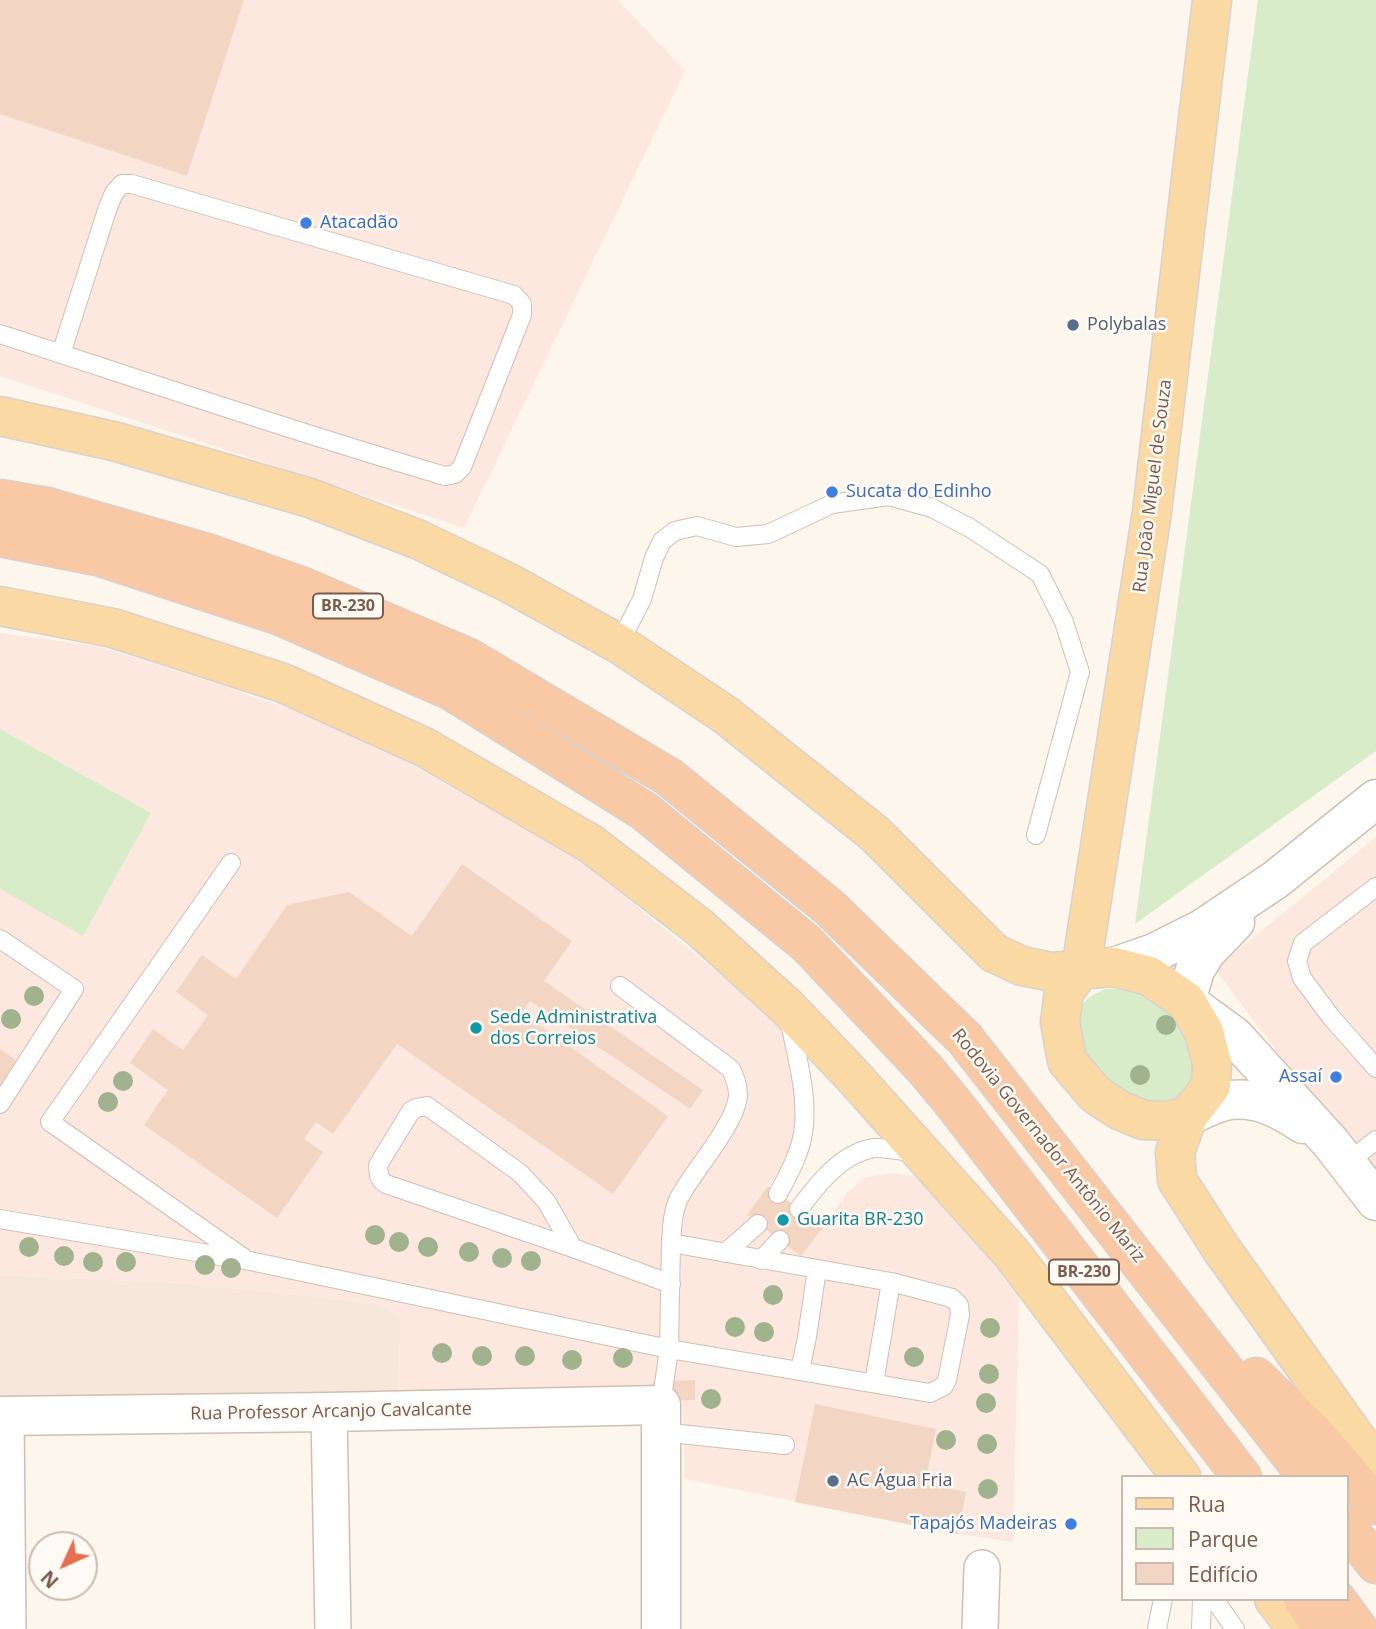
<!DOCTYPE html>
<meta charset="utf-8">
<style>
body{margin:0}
#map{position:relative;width:1376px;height:1629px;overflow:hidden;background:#fdf6ec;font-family:"Open Sans",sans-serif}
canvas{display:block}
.legend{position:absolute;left:1121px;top:1475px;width:228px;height:126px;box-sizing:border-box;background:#fffaf3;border:2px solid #cabbb1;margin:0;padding:9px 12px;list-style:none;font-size:21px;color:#7a5c4d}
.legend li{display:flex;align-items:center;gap:14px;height:35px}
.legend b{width:35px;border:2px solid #cabbb1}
.north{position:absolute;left:28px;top:1531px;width:70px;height:70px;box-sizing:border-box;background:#fffaf3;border:2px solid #cabbb1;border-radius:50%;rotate:225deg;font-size:19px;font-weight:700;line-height:28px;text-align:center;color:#7a5c4d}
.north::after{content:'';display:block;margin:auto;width:24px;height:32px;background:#e76f51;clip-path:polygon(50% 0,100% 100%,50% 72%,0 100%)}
</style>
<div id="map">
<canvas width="1376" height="1629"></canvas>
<ul class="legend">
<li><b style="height:9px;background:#fbd9a5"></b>Rua</li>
<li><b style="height:19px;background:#d8ecc9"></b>Parque</li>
<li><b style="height:19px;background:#f3d5c3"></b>Edifício</li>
</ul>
<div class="north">N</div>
</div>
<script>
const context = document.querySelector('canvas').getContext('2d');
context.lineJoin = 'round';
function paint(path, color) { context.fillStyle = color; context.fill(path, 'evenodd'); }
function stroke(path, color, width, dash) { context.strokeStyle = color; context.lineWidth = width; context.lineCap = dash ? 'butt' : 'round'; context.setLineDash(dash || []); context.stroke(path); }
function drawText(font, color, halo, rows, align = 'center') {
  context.font = font + ' "Open Sans",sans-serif'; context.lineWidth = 5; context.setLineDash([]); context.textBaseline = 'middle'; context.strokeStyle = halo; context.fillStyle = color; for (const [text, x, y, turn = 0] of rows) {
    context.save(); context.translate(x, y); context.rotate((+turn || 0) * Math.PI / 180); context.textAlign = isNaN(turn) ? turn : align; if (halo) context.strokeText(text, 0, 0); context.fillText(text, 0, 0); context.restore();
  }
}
paint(new Path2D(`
 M0,1275L180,1283L376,1303L401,1318L398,1392L0,1396Z`), '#f5e8da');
paint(new Path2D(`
 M0,0H618L685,71L464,528L0,376Z
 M0,633L97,646L215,683L351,731L578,858L784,1027L798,1101L790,1157L768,1186L822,1227L848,1192L866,1177L895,1173L928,1179L1019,1298L1013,1542L958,1534L684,1479V1435L682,1400L398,1392L401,1318L376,1303L180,1283L0,1275Z
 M1376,837V1184L1215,969Z`), '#fde8e0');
paint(new Path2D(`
 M1258,0H1376V751L1135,924Z
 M0,729L151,813L83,936L0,889Z
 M1106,989H1124L1139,993L1156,1003L1176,1016L1191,1035L1197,1072L1184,1098L1163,1107L1120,1095L1079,1055C1076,1024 1070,1001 1106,989Z`), '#d8ecc9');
paint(new Path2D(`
 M0,0H244L187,176L0,114Z
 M462,864L572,941L544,981L703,1090L690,1109L530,1001L522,1013L668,1116L613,1194L397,1044L333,1134L316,1122L304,1139L323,1152L277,1218L144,1125L168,1090L130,1063L153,1029L183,1050L208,1015L176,992L202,955L236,979L287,905L349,892L412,936Z
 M0,1049L21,1064L0,1094Z
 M768,1186L823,1227L801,1256L747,1215Z
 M695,1380V1400L654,1401L653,1382Z
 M815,1404L936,1429L925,1484L966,1492L958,1534L795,1502Z`), '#f3d5c3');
const service = new Path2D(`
 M0,334C148,382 295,432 445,476L455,474L462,467L522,315V304L514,295L132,184H122L114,193L108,207L61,354
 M619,644L642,599L654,558L662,541L675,531L697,526L736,537L768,534L832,504L889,496L932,508L970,528L1040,574L1064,622L1080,672L1036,835
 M231,863L50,1122L244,1258
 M1376,887L1303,943L1297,961L1302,978L1331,1017L1376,1068
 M0,939L74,989L0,1104
 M620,986L731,1069C735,1078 738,1085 738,1095C737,1123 692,1172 678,1200C672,1214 672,1229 671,1243
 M427,1106L520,1173L546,1201L573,1248L386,1184L382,1181L379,1176L378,1165L411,1111L416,1108Z
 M1347,1163L1376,1140
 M778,1194C788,1175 800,1154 803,1133C809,1095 796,1055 789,1018
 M799,1209C817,1185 841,1153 874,1148C885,1147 905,1152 917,1153
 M0,1219L250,1261L669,1349L930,1393L944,1386L947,1380L960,1315L959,1305L952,1298L891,1282L671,1243L669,1349L661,1405
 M573,1248L671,1284
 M725,1253L758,1224
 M761,1260L780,1240
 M800,1371L807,1337L817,1269
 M874,1383L891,1282
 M661,1432L785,1445
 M1214,1599L1235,1629
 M1157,1629L1163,1599
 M1201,1629L1202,1599`);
const minor = new Path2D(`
 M329,1412L333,1629
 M6,1416L8,1629
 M980,1629L982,1568`);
const tertiary = new Path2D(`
 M1114,967L1154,953L1202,929L1275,880L1376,799
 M1186,1001L1195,970L1206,952L1235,922
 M0,1416L329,1412L661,1405V1629`);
const secondary = new Path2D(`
 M1186,1001L1234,1036L1331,1143L1376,1201
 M1188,1116C1200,1111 1212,1104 1225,1101C1254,1095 1279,1108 1303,1124`);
const primary = new Path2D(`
 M0,416L113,441L310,498L417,539L509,583L619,644L727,716L875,834L994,953L1022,966L1052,972L1114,967L1149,976L1186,1001L1204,1032L1212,1063L1211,1086L1188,1116L1175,1152L1177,1180L1220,1247L1376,1466
 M0,606L113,628L283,683L424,747L591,844L699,927L787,1007L852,1075L1012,1254L1181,1477
 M1188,1116L1166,1121L1143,1120L1119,1110L1095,1094L1067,1061L1060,1022L1064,992L1081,969L1152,512L1212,0
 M1274,1599L1297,1629`);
const trunk = new Path2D(`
 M0,499L47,507L210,554L301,586L469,658L669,777L829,907L965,1039L1308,1477
 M0,537L101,557L278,615L452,691L644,811L807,944L925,1069L954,1104L1242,1477
 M1256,1377L1317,1436L1376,1505
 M1346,1526L1376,1564
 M1303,1599L1323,1629
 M1336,1599L1358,1629`);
stroke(service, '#d1beb0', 20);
stroke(minor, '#d1beb0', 38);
stroke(tertiary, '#d1beb0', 41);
stroke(secondary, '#d6c0b0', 41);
stroke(primary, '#dad1cd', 41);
stroke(trunk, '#dad1cd', 41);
stroke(service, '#fff', 18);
stroke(minor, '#fff', 35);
stroke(tertiary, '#fff', 38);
stroke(secondary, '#fff', 38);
stroke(primary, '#fbd9a5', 38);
stroke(trunk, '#f9c8a4', 38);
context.fillStyle = '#a0b28e';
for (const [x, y] of [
 [34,996],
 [11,1019],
 [1166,1025],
 [1140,1075],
 [123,1081],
 [108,1102],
 [375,1235],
 [399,1242],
 [29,1247],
 [428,1247],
 [469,1252],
 [64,1256],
 [502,1258],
 [531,1261],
 [93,1262],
 [126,1262],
 [205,1265],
 [231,1268],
 [773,1295],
 [735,1327],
 [990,1328],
 [764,1332],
 [442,1353],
 [482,1356],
 [525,1356],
 [914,1357],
 [623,1358],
 [572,1360],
 [989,1374],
 [711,1399],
 [986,1403],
 [946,1440],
 [987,1444],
 [988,1489]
]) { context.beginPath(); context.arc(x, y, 10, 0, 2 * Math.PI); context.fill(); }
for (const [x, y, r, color] of [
 [306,223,7,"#3f7fe0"],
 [1073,325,7,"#5c6f8a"],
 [832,492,7,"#3f7fe0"],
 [476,1028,7,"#0f9aa8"],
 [1336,1077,7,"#3f7fe0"],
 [783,1220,7,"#0f9aa8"],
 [833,1481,7,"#5c6f8a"],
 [1071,1524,7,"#3f7fe0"]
]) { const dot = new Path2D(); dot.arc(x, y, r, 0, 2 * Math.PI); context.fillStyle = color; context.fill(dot); stroke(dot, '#fffaf3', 2.5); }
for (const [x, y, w] of [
 [348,606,70],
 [1084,1272,70]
]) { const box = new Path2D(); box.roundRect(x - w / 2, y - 12.5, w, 25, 5); context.fillStyle = '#fffaf3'; context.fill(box); stroke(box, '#7a5c4d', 2); }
drawText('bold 16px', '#7a5c4d', null, [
 ["BR-230",348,606],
 ["BR-230",1084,1272]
]);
drawText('18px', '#366cbe', '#fffaf3', [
 ["Atacadão",320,223],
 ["Sucata do Edinho",846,492],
 ["Assaí",1322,1077,"right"],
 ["Tapajós Madeiras",1057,1524,"right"]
], 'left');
drawText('18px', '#4e5e75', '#fffaf3', [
 ["Polybalas",1087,325],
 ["AC Água Fria",847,1481]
], 'left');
drawText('18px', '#7a5c4d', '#fffaf3', [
 ["Rua João Miguel de Souza",1153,486,-83],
 ["Rodovia Governador Antônio Mariz",1048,1146,51],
 ["Rua Professor Arcanjo Cavalcante",331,1412,-1]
]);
drawText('18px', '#0d838f', '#fffaf3', [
 ["Sede Administrativa",490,1018],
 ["dos Correios",490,1039],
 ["Guarita BR-230",797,1220]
], 'left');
</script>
